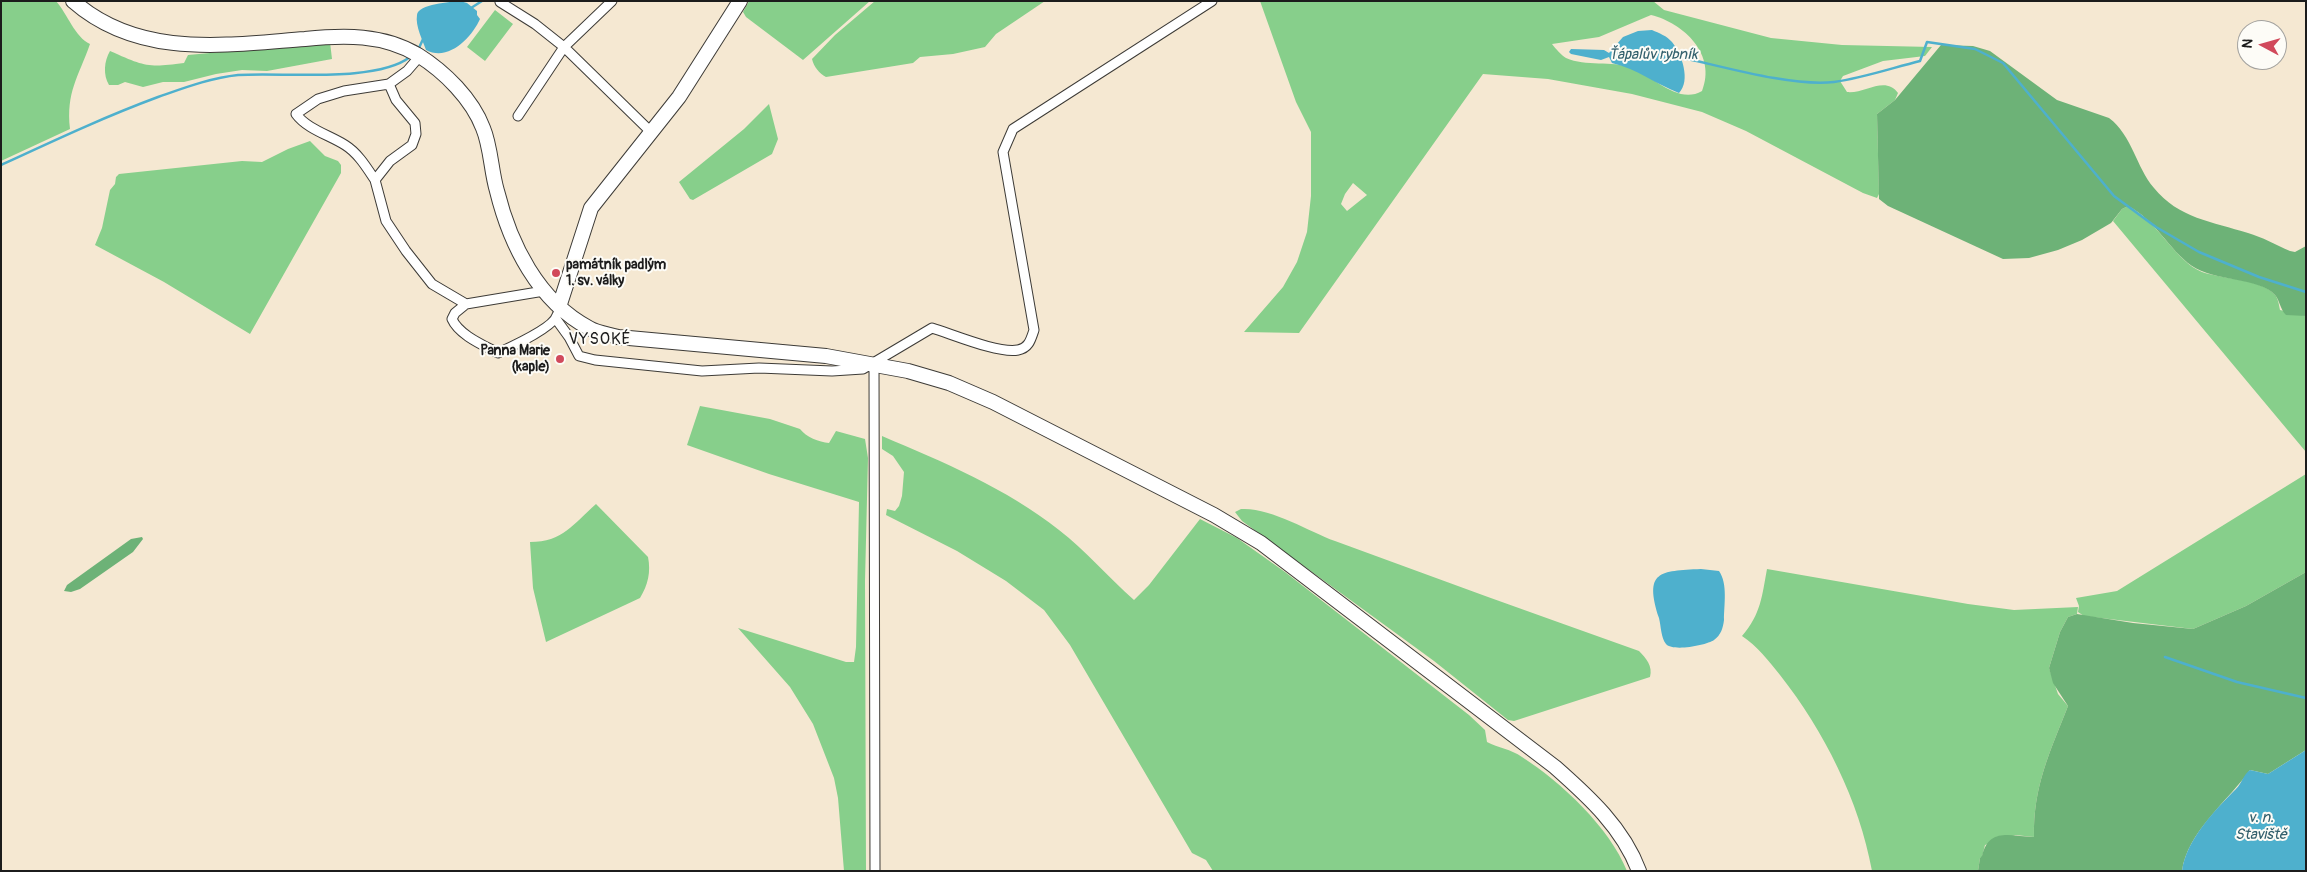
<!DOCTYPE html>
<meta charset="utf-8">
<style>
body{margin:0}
#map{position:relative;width:2307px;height:872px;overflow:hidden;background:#f5e8d2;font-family:Pangolin,sans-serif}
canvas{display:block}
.frame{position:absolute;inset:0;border:2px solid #1c1c1c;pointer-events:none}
.north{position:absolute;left:2237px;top:20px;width:50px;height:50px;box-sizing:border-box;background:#fdfcf7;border:1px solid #a3a29f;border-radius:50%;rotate:276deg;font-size:14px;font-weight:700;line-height:20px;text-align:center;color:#1c1c1c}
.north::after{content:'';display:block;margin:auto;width:18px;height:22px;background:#d1495b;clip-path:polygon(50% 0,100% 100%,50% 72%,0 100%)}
</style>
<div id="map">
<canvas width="2307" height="872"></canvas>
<div class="frame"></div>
<div class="north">N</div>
</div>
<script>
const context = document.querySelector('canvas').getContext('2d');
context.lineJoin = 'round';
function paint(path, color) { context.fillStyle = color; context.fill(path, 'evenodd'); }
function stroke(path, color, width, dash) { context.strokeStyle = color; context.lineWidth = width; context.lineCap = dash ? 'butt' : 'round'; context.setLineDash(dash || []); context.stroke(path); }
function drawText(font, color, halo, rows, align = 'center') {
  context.font = font + ' Pangolin,sans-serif'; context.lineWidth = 4; context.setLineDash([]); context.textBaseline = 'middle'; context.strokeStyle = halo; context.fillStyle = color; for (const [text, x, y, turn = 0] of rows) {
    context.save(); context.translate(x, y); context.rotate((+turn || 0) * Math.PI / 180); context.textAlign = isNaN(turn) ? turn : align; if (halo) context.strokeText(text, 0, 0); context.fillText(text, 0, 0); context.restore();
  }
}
paint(new Path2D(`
 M1,1H56C68,15 75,37 90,44C78,78 66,92 70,129L1,161Z
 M749,1H870L803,60L746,17L743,12Z
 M875,1H1045L996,34L985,47L953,54L920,57L913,63L826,77C819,73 814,67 812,59L835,35Z
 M1260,1H1653L1664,10L1771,38L1842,45L1932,47L1925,56L1883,61L1843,76L1840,81L1847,92C1865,94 1885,75 1898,93L1895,100L1877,114L1879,194L1877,198L1863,193L1746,131L1702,112L1632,94L1548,79L1483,74L1299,333L1244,332L1283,287L1297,262L1307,232L1311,196V132L1296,102ZM1651,15C1684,23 1717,55 1702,91C1678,105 1653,76 1632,68C1611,60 1586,67 1566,58C1561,55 1556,49 1552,44L1599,37ZM1353,183L1367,195L1347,211L1341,204L1345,194Z
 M495,10L513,24L485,61L467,47Z
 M330,42L332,59L267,71L242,70L216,74L184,82H163L143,87L125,82L118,85H109C103,75 104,61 110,51C144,66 147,68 184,63L188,55Z
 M769,104L778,139L772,154L693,200L690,199L679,182L744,129Z
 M310,141L325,156L338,161L341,165V173L250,334L164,282L95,245L102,228L110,190L115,184L116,177L119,174L242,161L262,162L288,149Z
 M2128,206C2159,222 2175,261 2202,272C2221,279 2263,279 2275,295C2278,298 2279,305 2280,310L2306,316V452L2113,221L2122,209Z
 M700,406L770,419L800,429C806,437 819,442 829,443L836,431L865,439L868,458L865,581L866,871H844L838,798L834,778L813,724L790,687L738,628L846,662H854L856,647L859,502L769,474L687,445Z
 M882,436C943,462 1006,488 1059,530C1086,551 1108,577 1134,600L1149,585L1200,519L1237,538L1285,572L1469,715L1485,730L1487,742C1498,748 1511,749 1522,757C1561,782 1610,828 1627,871H1213L1206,860L1192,853L1070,645L1044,610L1006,581L957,551L886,515L887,509L895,511L899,506L902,496L904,472L893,456L882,449Z
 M2306,474V572L2246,606L2193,629L2084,616L2078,612L2079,606L2076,598L2117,591Z
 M596,504L648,557C651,572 648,585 640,598L546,642L533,588L530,542C563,542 573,524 596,504Z
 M1241,509C1270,507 1308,531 1335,541C1436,578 1537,615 1639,651C1646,658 1653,666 1650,677L1514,721L1508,720L1434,661L1242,521L1235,512Z
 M1767,569L1968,604L2014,610L2078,607L2077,614L2068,617L2060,632L2049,668L2058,694L2068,706C2050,752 2033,786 2034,837L2015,835L1985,845L1982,857L1980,858L1978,871H1872C1859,800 1824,731 1780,675C1769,661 1757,646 1742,636C1761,614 1762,596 1767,569Z`), '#87cf8b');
paint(new Path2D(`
 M1941,45L1973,46L1990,51L2057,100L2109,118C2132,135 2136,167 2154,188C2178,218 2213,222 2248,233C2262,237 2276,245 2290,251L2295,252L2306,246V316L2286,315C2280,309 2280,301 2275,295C2261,278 2213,281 2192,266C2168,249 2156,220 2128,206L2122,209L2111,223L2082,240L2058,250L2029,258L2003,259L1888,206L1879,199L1877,114L1895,100Z
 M142,537L143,539L133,552L80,589L71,592L64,591L67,585L131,539Z
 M2306,572V750L2268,774L2250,770C2229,800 2187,832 2182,871H1978L1980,858L1982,856C1989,827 2010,836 2034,837C2033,786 2050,752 2068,706L2053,683L2049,668L2060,632L2068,617L2077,614L2133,623L2193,629L2246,606Z`), '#6db277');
paint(new Path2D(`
 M460,1L467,3L477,11V15L480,19C472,37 449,62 426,50C423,41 415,26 417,15C418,4 451,2 460,1Z
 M1652,30C1659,33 1667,36 1672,42C1682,54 1691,81 1679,93C1655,84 1638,69 1612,63L1609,57L1601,60L1571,54L1569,52L1571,49L1604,50L1609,53L1623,37L1638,31Z
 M1701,569L1719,571C1728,584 1724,605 1724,620C1723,628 1721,635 1714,640C1707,645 1673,652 1666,644C1661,638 1661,626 1659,618C1644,571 1659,571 1701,569Z
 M2306,750V871H2182C2186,840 2215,810 2236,789C2242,783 2243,775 2250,770L2268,774Z`), '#4eb0cd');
stroke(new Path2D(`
 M471,8L482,1
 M418,50L424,37
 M1679,57C1721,66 1792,87 1834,82C1863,78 1892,68 1920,61L1927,42L1975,49L2003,63L2114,196L2156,227L2199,252L2259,277L2306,292
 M1,165C53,141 104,117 158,97C184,88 210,78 238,75C283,72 376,83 410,57
 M2165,657L2237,682L2306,698`), '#4eb0cd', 2.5);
const street = new Path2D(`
 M500,2L535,24L564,47L651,132
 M389,84L396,100L415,123L416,134L412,145L390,161L375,180L386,221L406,251L432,284L466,304
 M518,116L564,47L612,1
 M375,180C367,168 358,153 345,145C329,135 307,129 296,114L318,99L344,91L389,84L407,71L420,56
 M544,291L466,304L455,313L452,319C459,335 483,345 498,353C511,347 554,327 557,315
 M556,319L569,337L579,356L595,360L702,371L759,368L832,371L863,369L932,328C952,334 999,354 1018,350C1029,348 1031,339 1034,330L1003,152L1013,129L1212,1
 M874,364L875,871`);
const secondary = new Path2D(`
 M73,1C139,59 225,45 305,39C344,35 383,34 418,55C445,72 472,99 483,128C491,147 491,171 497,191C510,244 538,301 589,328C597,333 608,334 618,337L826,356L908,371L949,383L993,402L1214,515L1261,543L1555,767C1589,797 1623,828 1639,871
 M559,307L591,208L679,97L740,1`);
stroke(street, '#3d3b37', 11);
stroke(secondary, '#3d3b37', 16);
stroke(street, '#fff', 9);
stroke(secondary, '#fff', 14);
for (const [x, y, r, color] of [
 [556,273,5,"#d1495b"],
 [560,359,5,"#d1495b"]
]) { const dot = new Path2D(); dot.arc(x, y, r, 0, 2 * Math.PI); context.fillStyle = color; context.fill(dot); stroke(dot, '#fdfcf7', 2); }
drawText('bold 14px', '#1c1c1c', '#fdfcf7', [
 ["památník padlým",566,265],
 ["1. sv. války",566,281],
 ["Panna Marie",550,351,"right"],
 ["(kaple)",550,367,"right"]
], 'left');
drawText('italic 15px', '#325f6c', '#fdfcf7', [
 ["Ťápalův rybník",1653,55],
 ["v. n.",2261,818],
 ["Staviště",2261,835]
]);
context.letterSpacing = '1px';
drawText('16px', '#1c1c1c', '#fdfcf7', [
 ["VYSOKÉ",600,340]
]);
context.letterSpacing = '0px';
</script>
